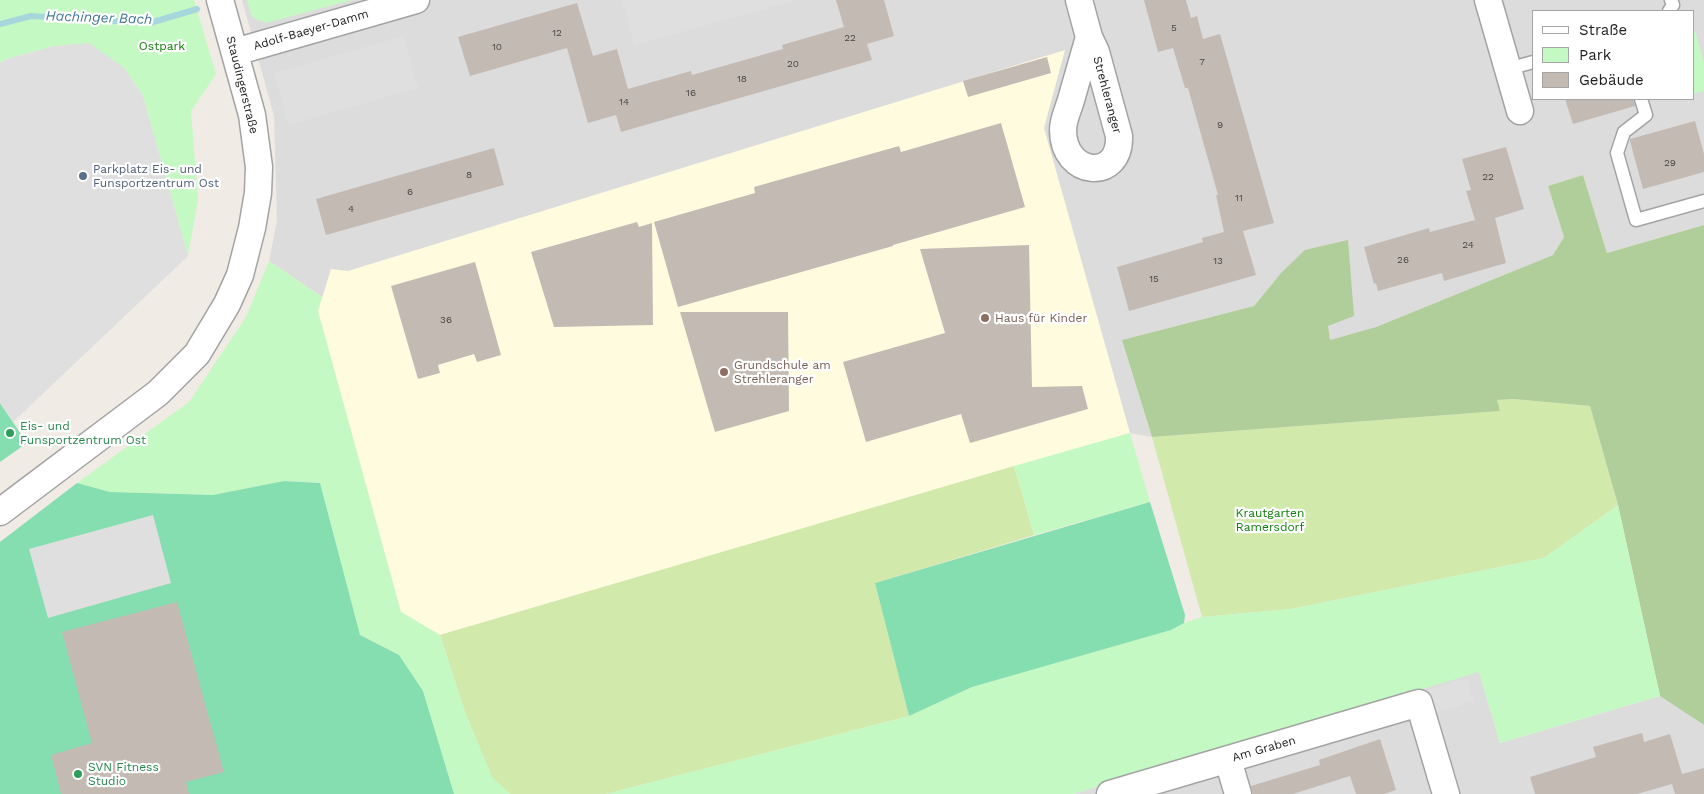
<!DOCTYPE html>
<meta charset="utf-8">
<style>
body{margin:0}
#map{position:relative;width:1704px;height:794px;overflow:hidden;background:#f0ebe5;font-family:"Work Sans",sans-serif}
canvas{display:block}
.legend{position:absolute;left:1532px;top:10px;width:162px;height:90px;box-sizing:border-box;background:#fff;border:1px solid #a5a5a5;margin:0;padding:6px 9px;list-style:none;font-size:15px;color:#1f1f1f}
.legend li{display:flex;align-items:center;gap:10px;height:25px}
.legend b{width:25px;border:1px solid #a5a5a5}
</style>
<div id="map">
<canvas width="1704" height="794"></canvas>
<ul class="legend">
<li><b style="height:6px;background:#fff"></b>Straße</li>
<li><b style="height:14px;background:#c5f9c3"></b>Park</li>
<li><b style="height:14px;background:#c4bab4"></b>Gebäude</li>
</ul>
</div>
<script>
const context = document.querySelector('canvas').getContext('2d');
context.lineJoin = 'round';
function paint(path, color) { context.fillStyle = color; context.fill(path, 'evenodd'); }
function stroke(path, color, width, dash) { context.strokeStyle = color; context.lineWidth = width; context.lineCap = dash ? 'butt' : 'round'; context.setLineDash(dash || []); context.stroke(path); }
function drawText(font, color, halo, rows, align = 'center') {
  context.font = font + ' "Work Sans",sans-serif'; context.lineWidth = 4.5; context.setLineDash([]); context.textBaseline = 'middle'; context.strokeStyle = halo; context.fillStyle = color; for (const [text, x, y, turn = 0] of rows) {
    context.save(); context.translate(x, y); context.rotate((+turn || 0) * Math.PI / 180); context.textAlign = isNaN(turn) ? turn : align; if (halo) context.strokeText(text, 0, 0); context.fillText(text, 0, 0); context.restore();
  }
}
paint(new Path2D(`
 M242,0H1704V225L1607,253L1583,175L1548,186L1564,237L1553,255L1376,327L1330,340L1327,327L1281,273L1254,306L1122,340L1152,437L1129,433L440,635L322,297L269,261L277,221L274,116ZM1533,11H1693V99H1533Z
 M1479,671L1500,743L1660,696L1704,725V794H1073Z`), '#dddcdc');
paint(new Path2D(`
 M1065,50L1044,128L1130,433L440,635L401,612L318,311L331,269L348,271Z`), '#fffbdf');
paint(new Path2D(`
 M1513,399L1590,406L1618,505L1544,558L1291,609L1202,617L1152,437L1500,411L1497,400Z
 M1014,466L1034,535L875,583L909,716L606,794H510L492,778L465,712L440,635Z`), '#d1e9ab');
paint(new Path2D(`
 M1583,175L1607,253L1704,225V725L1660,696L1618,505L1590,406L1513,399L1497,400L1500,411L1152,437L1122,340L1254,306L1281,273L1305,250L1348,240L1354,316L1328,326L1330,340L1376,327L1553,255L1564,237L1548,186Z`), '#b0ce9a');
paint(new Path2D(`
 M0,0H194L216,74L191,111L198,200L188,256L143,96L124,68L54,46L7,59L0,63Z
 M247,0H352L266,23L252,17Z
 M1695,31L1704,63V91L1693,94V32Z
 M269,261L322,297L318,311L401,612L440,635L465,712L492,777L510,794H454L423,691L399,655L360,635L320,483L284,481L213,495L110,492L77,483L189,402L246,317Z
 M1130,433L1150,502L1034,535L1014,466Z
 M1618,505L1660,696L1500,743L1479,672L1073,794H606L909,716L972,687L1171,630L1184,623L1202,617L1291,609L1544,558Z`), '#c5f9c3');
paint(new Path2D(`
 M0,403L27,443L0,462Z
 M284,481L320,483L360,635L399,655L423,691L454,794H0V542L77,483L110,492L213,495Z
 M1150,502L1185,615L1184,623L1171,630L972,687L909,716L875,583Z`), '#84deb0');
paint(new Path2D(`
 M622,0H798L634,45Z
 M404,36L418,88L288,125L274,73Z
 M89,43L124,68L143,96L188,256L13,422L0,403V63L7,59L54,46Z
 M153,515L171,583L48,618L29,549Z
 M1467,678L1474,701L1434,713L1427,690Z`), '#dfdfdf');
stroke(new Path2D(`
 M0,24L31,16L150,23L197,9`), '#a6d7dd', 6);
paint(new Path2D(`
 M836,0H884L894,36L867,44L872,60L621,132L616,115L588,123L567,48L470,76L458,37L577,3L593,56L617,49L628,89L691,71L692,75L783,49L782,45L844,27Z
 M1144,0H1186L1191,18L1197,16L1203,39L1220,34L1274,223L1243,231L1256,275L1129,311L1117,267L1203,242L1202,238L1224,232L1216,195H1218L1188,88H1185L1173,48L1158,52Z
 M1047,57L1051,73L968,97L963,81Z
 M1565,99H1633L1635,106L1573,124Z
 M1695,121L1704,154V172L1643,189L1630,141V139Z
 M1001,123L1025,207L893,245V246L678,307L654,222L755,193L754,187L899,146L901,152Z
 M1506,147L1524,209L1495,218L1506,263L1444,281L1442,273L1378,291L1376,283L1374,284L1364,247L1429,228L1430,232L1475,220L1466,191L1471,190L1462,159Z
 M494,148L504,185L326,235L316,199Z
 M637,222L639,227L652,223L653,325L554,327L531,252Z
 M1029,245L1032,387L1082,386L1088,409L970,443L961,414L866,442L843,362L945,333L920,249Z
 M475,262L501,355L477,362L474,354L438,365L440,373L418,379L391,286Z
 M680,312H788L789,411L715,432Z
 M177,602L224,772L186,782L189,794H61L51,755L92,743L62,632Z
 M1642,733L1644,742L1670,734L1682,774L1704,768V794H1675L1672,784L1637,794H1535L1530,777L1596,757L1593,747Z
 M1380,739L1396,790L1384,794H1356L1350,776L1293,794H1253L1251,786L1320,765L1319,760Z`), '#c4bab4');
const lane = new Path2D(`
 M1669,11L1673,5L1671,0
 M1508,69L1533,62
 M1641,99L1646,115L1624,132L1617,153L1636,220L1704,201`);
const street = new Path2D(`
 M1079,0L1089,37L1096,52L1119,136C1121,182 1063,177 1063,130C1063,120 1068,110 1071,100C1077,79 1083,58 1089,37
 M1488,0L1520,111
 M235,52L416,0
 M0,512L158,393L197,354L227,304L240,275L252,228L258,193L259,167L252,115L220,0
 M1228,760L1238,794
 M1110,794L1419,703L1446,794`);
stroke(lane, '#a3a3a3', 15);
stroke(street, '#a3a3a3', 29);
stroke(lane, '#fff', 12);
stroke(street, '#fff', 26);
for (const [x, y, r, color] of [
 [83,176,5,"#5c6f8a"],
 [985,318,5,"#8d6e63"],
 [724,372,5,"#8d6e63"],
 [10,433,5,"#2e9e5b"],
 [78,774,5,"#2e9e5b"]
]) { const dot = new Path2D(); dot.arc(x, y, r, 0, 2 * Math.PI); context.fillStyle = color; context.fill(dot); stroke(dot, '#fff', 2); }
drawText('10px', '#484644', null, [
 ["5",1174,28],
 ["12",557,33],
 ["22",850,38],
 ["10",497,47],
 ["7",1202,62],
 ["20",793,64],
 ["18",742,79],
 ["16",691,93],
 ["14",624,102],
 ["9",1220,125],
 ["29",1670,163],
 ["8",469,175],
 ["22",1488,177],
 ["6",410,192],
 ["11",1239,198],
 ["4",351,209],
 ["24",1468,245],
 ["26",1403,260],
 ["13",1218,261],
 ["15",1154,279],
 ["36",446,320]
]);
drawText('12px', '#1f1f1f', '#fff', [
 ["Adolf-Baeyer-Damm",311,30,-16],
 ["Staudingerstraße",242,85,76],
 ["Strehleranger",1107,95,75],
 ["Am Graben",1264,749,-16]
]);
drawText('12px', '#117d0c', '#fff', [
 ["Ostpark",162,46],
 ["Krautgarten",1270,513],
 ["Ramersdorf",1270,527]
]);
drawText('12px', '#4e5e75', '#fff', [
 ["Parkplatz Eis- und",93,169],
 ["Funsportzentrum Ost",93,183]
], 'left');
drawText('12px', '#785e54', '#fff', [
 ["Haus für Kinder",995,318],
 ["Grundschule am",734,365],
 ["Strehleranger",734,379]
], 'left');
drawText('12px', '#27864d', '#fff', [
 ["Eis- und",20,426],
 ["Funsportzentrum Ost",20,440],
 ["SVN Fitness",88,767],
 ["Studio",88,781]
], 'left');
drawText('italic 14px', '#437796', '#fff', [
 ["Hachinger Bach",99,18,2]
]);
</script>
